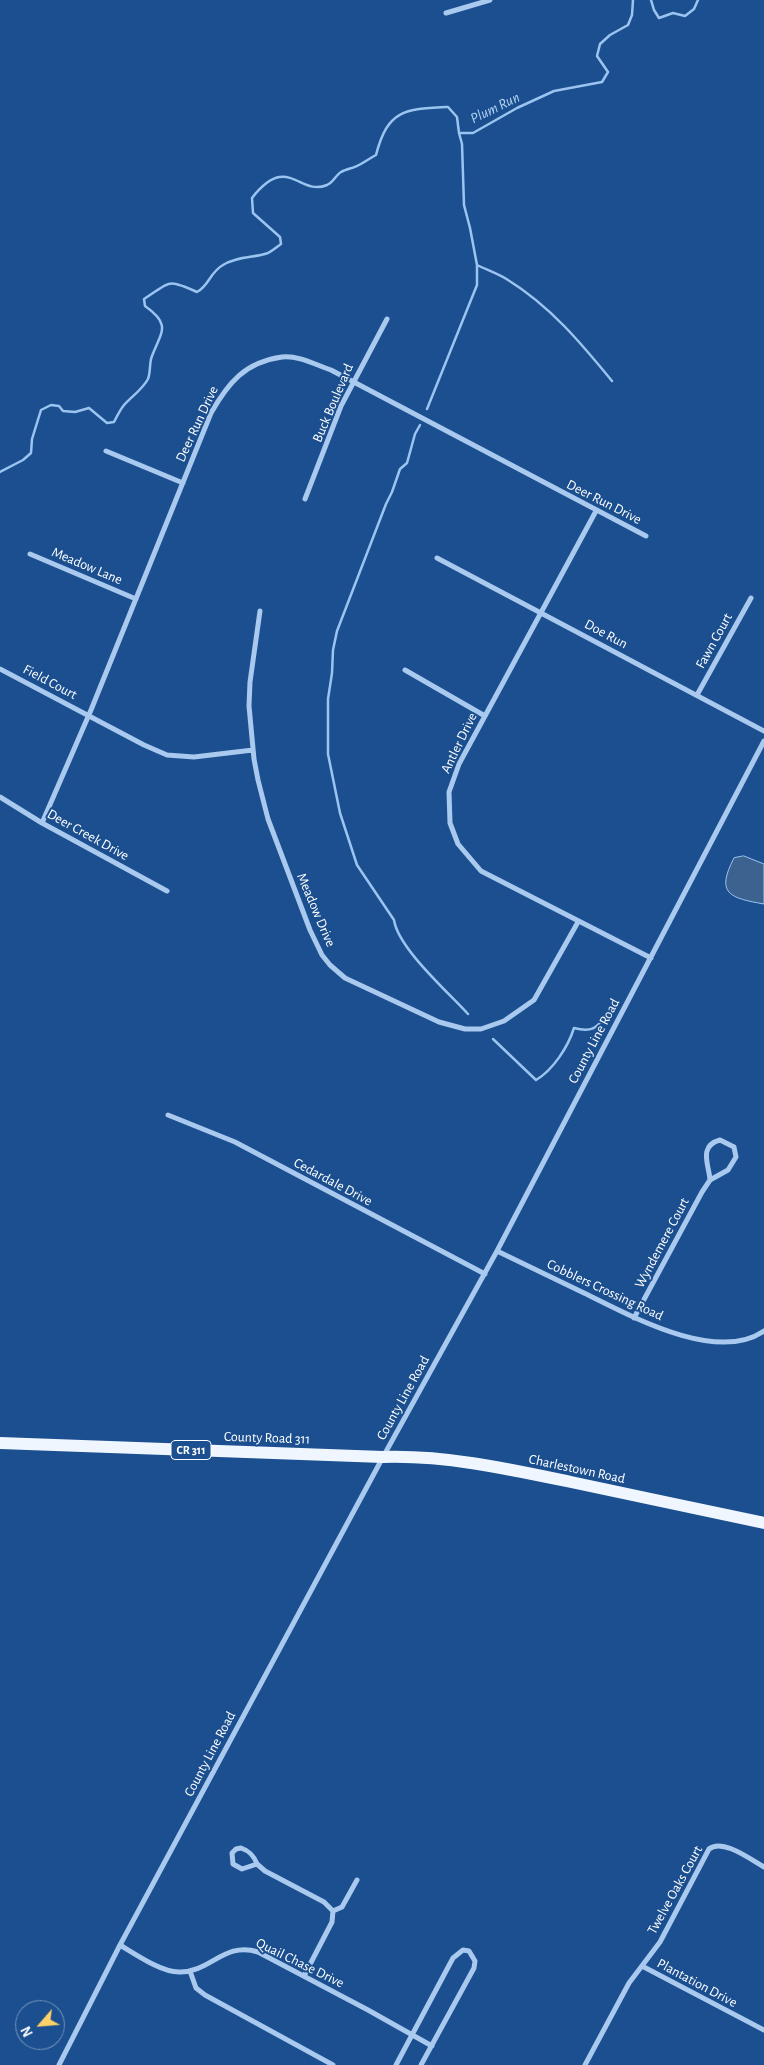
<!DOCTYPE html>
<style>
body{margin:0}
#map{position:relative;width:764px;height:2065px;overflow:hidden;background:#1b4f8f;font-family:"Alegreya Sans",sans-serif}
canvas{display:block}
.north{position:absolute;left:15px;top:2000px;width:50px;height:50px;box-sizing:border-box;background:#1b4f8f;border:1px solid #7695bc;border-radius:50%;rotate:243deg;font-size:14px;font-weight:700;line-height:20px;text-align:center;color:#fff}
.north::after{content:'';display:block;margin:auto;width:18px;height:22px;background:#ffd166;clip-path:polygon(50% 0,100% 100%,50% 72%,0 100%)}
</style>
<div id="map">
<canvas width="764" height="2065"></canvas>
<div class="north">N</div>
</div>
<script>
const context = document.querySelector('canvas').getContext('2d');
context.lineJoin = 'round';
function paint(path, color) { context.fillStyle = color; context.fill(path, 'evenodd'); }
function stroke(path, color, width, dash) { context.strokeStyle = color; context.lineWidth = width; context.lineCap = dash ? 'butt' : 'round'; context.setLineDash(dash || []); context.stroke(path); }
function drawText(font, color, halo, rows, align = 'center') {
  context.font = font + ' "Alegreya Sans",sans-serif'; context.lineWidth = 4; context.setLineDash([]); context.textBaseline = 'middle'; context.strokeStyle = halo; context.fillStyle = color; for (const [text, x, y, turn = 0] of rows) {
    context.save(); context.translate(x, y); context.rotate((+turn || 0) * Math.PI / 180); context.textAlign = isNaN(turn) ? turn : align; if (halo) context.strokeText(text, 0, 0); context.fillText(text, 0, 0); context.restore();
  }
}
const water = new Path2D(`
 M744,856L764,864V904C730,898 715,894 734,858Z`);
paint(water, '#3c6290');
stroke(water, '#9cc4f0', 1);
stroke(new Path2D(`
 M651,0L654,10L659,18L673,13L685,16L694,9L698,0
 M477,265C487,270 499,274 508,280C550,306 581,343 612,381
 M427,409L477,285V265L470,228L464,205L462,144L459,133
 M420,425L415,434L407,463L400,469L392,492L386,504L337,631L333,650L332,673L328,699V754L340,813L357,865L394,920C398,948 448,992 468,1014
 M0,472L23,460L31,453L32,439L41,410L51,405L59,406L63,411L75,412L89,408L107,423L114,422C117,416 120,410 124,405C132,396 142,390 148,379C151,371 149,363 152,356C161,332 172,325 145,306L144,299C171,282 166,278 197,292C209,286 210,272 223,265C237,256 254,258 268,253C272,251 277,247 281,244L280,237L253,213L252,198C288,152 299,197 327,185C333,183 336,175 341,172C346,169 354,168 359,165C365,162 370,158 376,155C388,109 405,109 448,107L457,117L459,133H473L517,108L554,91L602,82L608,72L597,56L600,44L610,35L628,25L632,15L633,0
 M493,1039L536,1080C553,1070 568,1047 574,1028C601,1035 598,1019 617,1006`), '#9cc4f0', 2.5);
stroke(new Path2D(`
 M446,13L490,0
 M106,451L183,483
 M305,499L341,406L387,319
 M596,511L459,764L449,792L450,823L458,844L481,871L651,958
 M30,554L136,599
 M437,558L764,731
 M260,611L250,682L249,706L254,759L258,780L268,819L310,930L322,955L330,965L345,978L439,1022L465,1029H481L504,1021L534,1000L578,922
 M0,669L144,745L167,755L194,757L253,750
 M405,670L485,716
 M697,695L751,598
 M0,797L42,823L167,891
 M42,823L91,710L211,413C228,383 245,362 282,357C298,355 316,365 331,370L646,536
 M168,1115L235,1142L485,1274
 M720,1140L734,1147L736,1157L728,1170L710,1180C709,1165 698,1146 720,1140Z
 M497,1251C526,1265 555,1279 584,1293C629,1315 716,1364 764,1331
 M634,1318L702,1192L710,1180
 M241,1848C250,1851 254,1856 257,1864L242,1869L233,1864L232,1853L236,1849Z
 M257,1864L265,1871L324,1902L333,1911L332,1922L304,1976
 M333,1911L342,1907L357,1880
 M120,1945C135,1954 161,1972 179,1972C210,1973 224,1941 258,1952L368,2010L432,2046
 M642,1966L764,2030
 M190,1971L196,1988L205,1995L333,2065
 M59,2065L120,1945L383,1457L497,1251L764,741
 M396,2065L453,1958L463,1950L469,1951L475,1961L474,1968L421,2065
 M585,2065L629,1983L660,1942L709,1849C722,1838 750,1859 764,1867`), '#a9c9ee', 5);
stroke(new Path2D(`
 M0,1443L383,1457C446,1455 509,1469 571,1482C635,1496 700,1509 764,1523`), '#f0f6ff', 12);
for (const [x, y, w] of [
 [191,1450,40]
]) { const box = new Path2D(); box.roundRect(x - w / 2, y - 9.5, w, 19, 4); context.fillStyle = '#1b4f8f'; context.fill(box); stroke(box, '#fff', 1); }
drawText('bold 12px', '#fff', null, [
 ["CR 311",191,1450]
]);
drawText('14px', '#fff', '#1b4f8f', [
 ["Buck Boulevard",333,403,-67],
 ["Deer Run Drive",197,424,-65],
 ["Deer Run Drive",604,502,27],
 ["Meadow Lane",87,566,23],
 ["Doe Run",606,634,28],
 ["Fawn Court",714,641,-61],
 ["Field Court",50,682,28],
 ["Antler Drive",459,743,-64],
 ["Deer Creek Drive",88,835,29],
 ["Meadow Drive",316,910,67],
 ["County Line Road",594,1041,-62],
 ["Cedardale Drive",333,1182,28],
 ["Wyndemere Court",662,1243,-62],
 ["Cobblers Crossing Road",605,1290,25],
 ["County Line Road",403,1398,-61],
 ["County Road 311",267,1438,2],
 ["Charlestown Road",577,1469,12],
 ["County Line Road",210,1754,-62],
 ["Twelve Oaks Court",675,1890,-61],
 ["Quail Chase Drive",300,1963,26],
 ["Plantation Drive",697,1983,28]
]);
drawText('italic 15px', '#b5d3f5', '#1b4f8f', [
 ["Plum Run",495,108,-26]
]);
</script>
